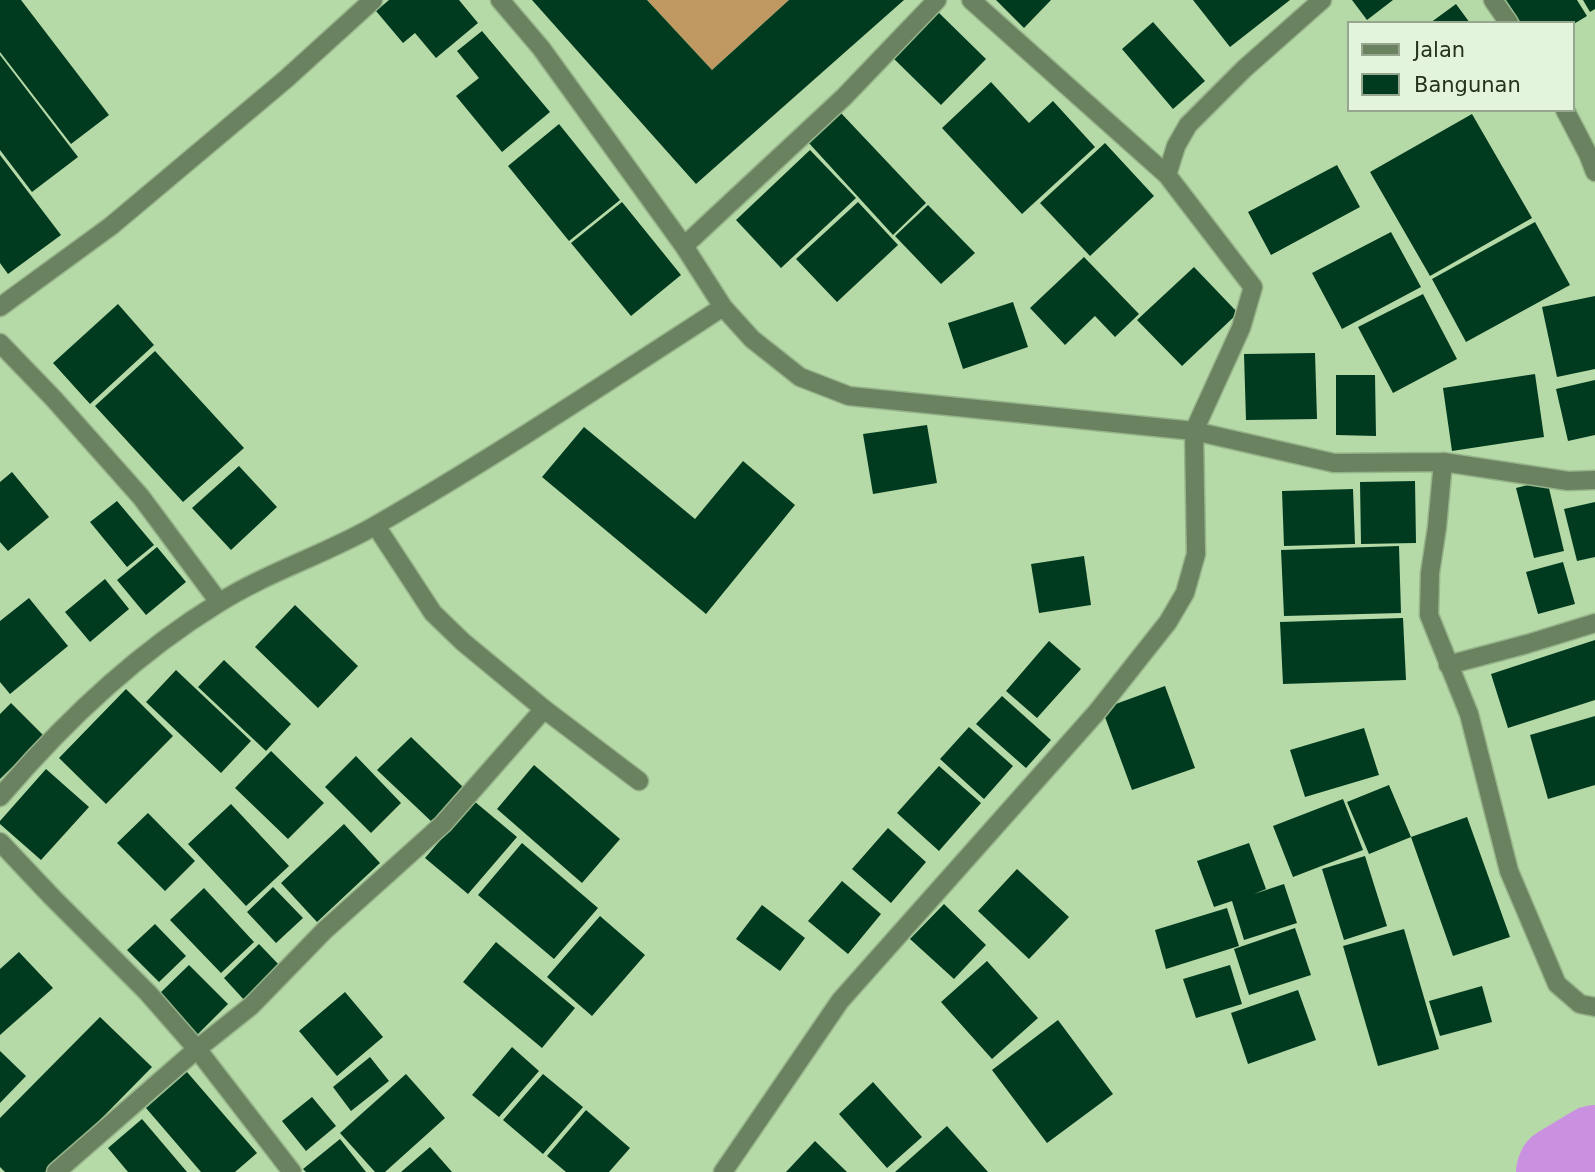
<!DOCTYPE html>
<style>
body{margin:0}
#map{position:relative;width:1595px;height:1172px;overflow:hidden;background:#b6d9a8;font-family:"DejaVu Sans",sans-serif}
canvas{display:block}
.legend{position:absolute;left:1347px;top:21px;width:228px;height:91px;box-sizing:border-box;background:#e2f4db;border:2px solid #96a68f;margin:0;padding:9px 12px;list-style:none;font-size:21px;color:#24321e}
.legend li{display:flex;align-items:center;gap:14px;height:35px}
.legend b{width:35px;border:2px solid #96a68f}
</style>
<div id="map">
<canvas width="1595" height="1172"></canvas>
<ul class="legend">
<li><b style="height:9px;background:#6b8261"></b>Jalan</li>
<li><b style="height:19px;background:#003b1f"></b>Bangunan</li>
</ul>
</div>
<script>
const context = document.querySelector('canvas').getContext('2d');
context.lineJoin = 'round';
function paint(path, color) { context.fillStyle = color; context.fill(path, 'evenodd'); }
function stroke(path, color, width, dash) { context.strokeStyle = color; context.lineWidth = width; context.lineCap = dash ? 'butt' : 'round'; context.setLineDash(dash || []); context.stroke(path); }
paint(new Path2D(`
 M647,0H789L712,70Z`), '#bf9961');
stroke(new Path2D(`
 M1559,1172L1560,1169L1595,1148`), '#cb91e1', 86);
paint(new Path2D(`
 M0,0H21L109,115L71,144L0,52Z
 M389,0H459L478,23L436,58L415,33L403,43L376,11Z
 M532,0H647L712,70L789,0H904L696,184Z
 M996,0H1051L1024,28Z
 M1193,0H1290L1230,47Z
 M1352,0H1393L1367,20Z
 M1506,0H1577L1587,16L1572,25V23H1521Z
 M1583,0H1595V9L1590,12Z
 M1456,4L1470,23H1430Z
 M936,10L986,59L941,105L891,56Z
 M1153,22L1205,81L1173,109L1122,49Z
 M482,31L550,112L502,152L456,96L479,78L457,51Z
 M0,55L78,157L32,192L0,150Z
 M991,82L1029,123L1053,101L1095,147L1022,214L942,128Z
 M840,112L926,203L893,235L808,142Z
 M1472,114L1532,218L1430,276L1370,172Z
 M559,124L620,200L569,241L508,166Z
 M1105,143L1154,196L1090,256L1040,203Z
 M810,150L856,198L781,268L736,220Z
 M0,155L61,235L8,274L0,263Z
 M1337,165L1360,207L1271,255L1248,212Z
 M622,202L681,275L631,316L571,243Z
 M858,202L898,245L837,302L796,259Z
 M928,205L975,253L941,284L895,236Z
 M1535,222L1570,285L1466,342L1432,279Z
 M1391,232L1421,287L1342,329L1312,273Z
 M1084,257L1139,314L1115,337L1095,316L1065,345L1030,308Z
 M1194,267L1238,313L1182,366L1137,320Z
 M1423,294L1457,359L1393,393L1358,327Z
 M1595,296V369L1557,377L1542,307Z
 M1013,302L1028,347L963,369L948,323Z
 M118,304L154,345L90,404L53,363Z
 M155,351L244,448L183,502L95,406Z
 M1315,353L1317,419L1246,420L1244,354Z
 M1535,374L1544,437L1452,451L1443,388Z
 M1336,375H1375L1376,436L1336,435Z
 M1595,380V435L1568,441L1556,389Z
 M927,425L937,483L873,494L863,434Z
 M584,427L695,519L743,461L795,505L706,614L542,477Z
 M239,466L277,507L231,550L192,508Z
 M12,472L49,517L8,551L0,542V482Z
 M1547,480L1564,551L1534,558L1516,488Z
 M1415,481L1416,543L1361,544L1360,482Z
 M1353,489L1355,544L1284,546L1282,491Z
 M117,501L154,545L127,567L90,522Z
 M1595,502V557L1577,561L1564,509Z
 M1399,546L1401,613L1284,616L1281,550Z
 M157,547L186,582L146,615L117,580Z
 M1084,556L1091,605L1039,613L1031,564Z
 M1563,562L1575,604L1538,614L1526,572Z
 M105,579L129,609L90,642L65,612Z
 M29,598L68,646L10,694L0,682V621Z
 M295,605L358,666L318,708L255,647Z
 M1403,618L1406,680L1283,684L1280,622Z
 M1595,640V700L1508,728L1491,674Z
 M1049,641L1081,669L1037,718L1006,691Z
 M224,660L291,724L266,751L198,687Z
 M176,670L251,741L221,773L146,702Z
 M1165,686L1195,768L1132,790L1102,709Z
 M126,689L173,736L106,804L59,758Z
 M1002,696L1051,740L1026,768L976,724Z
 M11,703L44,736L0,779V714Z
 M1595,716V785L1548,799L1530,735Z
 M969,727L1013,766L984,799L940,759Z
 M1364,728L1379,775L1305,797L1290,750Z
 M411,737L464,788L432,822L377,770Z
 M271,751L324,803L288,839L235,788Z
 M356,756L401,803L371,833L325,787Z
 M534,765L620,839L582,883L497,809Z
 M939,766L981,803L939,851L897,813Z
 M46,769L89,807L41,860L0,824V821Z
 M1389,785L1411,837L1369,854L1347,802Z
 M1343,799L1363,850L1293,877L1273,826Z
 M474,801L517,837L468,894L425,858Z
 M231,804L289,866L246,906L188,844Z
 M148,813L195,861L165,891L117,843Z
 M1467,817L1510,937L1453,956L1411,837Z
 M344,824L380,863L317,922L281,883Z
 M888,828L926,862L891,903L852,869Z
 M522,843L598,908L554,959L478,895Z
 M1249,843L1266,889L1254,894L1284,884L1297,923L1244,940L1232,901L1214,907L1197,861Z
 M1365,856L1387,926L1344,940L1322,869Z
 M1017,869L1069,917L1029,959L978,911Z
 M842,881L881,914L848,954L808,921Z
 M273,887L303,918L276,943L247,912Z
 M204,888L254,942L221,973L170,920Z
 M944,904L986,945L954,979L910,939Z
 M762,905L805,938L780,971L736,939Z
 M1227,908L1239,946L1166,969L1155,930Z
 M600,916L645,955L592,1016L547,977Z
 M155,924L186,956L159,982L127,950Z
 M1295,928L1311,975L1249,995L1234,949Z
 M1404,929L1439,1049L1378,1066L1343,946Z
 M496,942L575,1008L542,1048L463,982Z
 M259,944L282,968L246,1002L224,978Z
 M19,952L53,988L0,1035V969Z
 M987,961L1038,1018L992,1059L941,1002Z
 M189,965L228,1004L197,1035L158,995Z
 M1230,965L1242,1004L1196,1018L1183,979Z
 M1482,986L1492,1022L1440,1036L1429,1001Z
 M1298,990L1316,1040L1248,1064L1231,1013Z
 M345,992L383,1037L337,1076L299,1031Z
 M100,1017L152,1067L49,1172H5L0,1167V1118Z
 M1058,1020L1113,1094L1047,1143L992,1070Z
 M512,1047L539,1071L499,1117L472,1095Z
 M0,1051L26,1076L0,1103Z
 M370,1057L389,1081L351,1111L333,1087Z
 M187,1072L257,1153L235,1172H201L146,1108Z
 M406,1074L445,1118L385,1172H375L340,1133Z
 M543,1074L583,1107L543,1154L503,1120Z
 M873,1082L922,1137L887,1168L839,1114Z
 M312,1097L336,1126L306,1151L282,1121Z
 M586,1110L630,1148L609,1172H566L547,1156Z
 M142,1119L187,1172H128L108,1148Z
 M947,1126L988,1172H895Z
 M340,1139L366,1172H306L303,1169Z
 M815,1141L847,1172H786Z
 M430,1147L452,1172H401Z`), '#003b1f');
const minor = new Path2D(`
 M500,0L541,48L684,246L723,307L752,339L800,377L849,396L1194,431L1334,463L1443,462L1568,481L1595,480
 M971,0L1167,175L1176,146L1188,125L1244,69L1322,0
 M1493,0L1509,23
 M1565,110L1588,154L1595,172
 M684,246L844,97L937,0
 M0,307L111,226L286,79L373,0
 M0,343L54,399L141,497L219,602
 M1443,462L1437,527L1430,573L1429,615L1469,714L1509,871L1557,984L1580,1004L1595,1007
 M376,526L433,613L463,642L544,709L639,781
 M1448,665L1527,644L1595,623
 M0,797C63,723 134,655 217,604C267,572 327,554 378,524C496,456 609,381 723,307
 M0,842L52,897L148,993L197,1049L292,1172
 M56,1172L197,1049L251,1006L325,930L443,824L544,709
 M723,1172L840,1001L1096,713L1168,622L1185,593L1196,554L1194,431L1241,328L1253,287L1167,175`);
stroke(minor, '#96b48a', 21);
stroke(minor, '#6b8261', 18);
</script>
